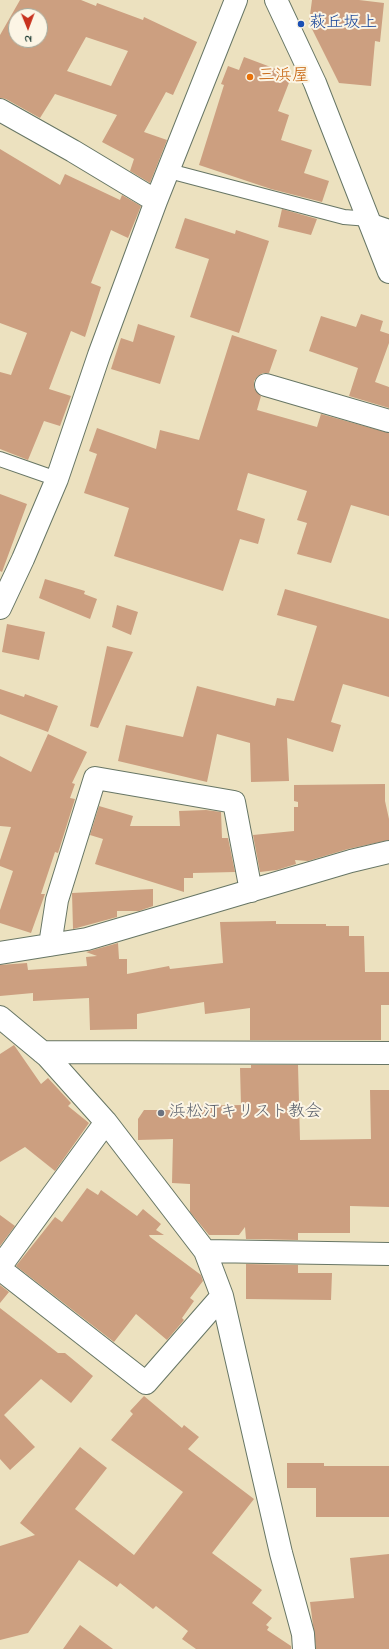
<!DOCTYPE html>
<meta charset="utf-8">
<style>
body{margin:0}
#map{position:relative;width:389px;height:1649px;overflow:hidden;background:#ece1bf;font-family:"Indie Flower",sans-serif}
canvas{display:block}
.north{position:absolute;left:8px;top:8px;width:40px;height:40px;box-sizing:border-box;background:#fcf5e5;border:1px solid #a4ab9e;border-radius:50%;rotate:179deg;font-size:11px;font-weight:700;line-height:16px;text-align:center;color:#1f3d34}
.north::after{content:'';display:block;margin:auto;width:14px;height:18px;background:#c8321e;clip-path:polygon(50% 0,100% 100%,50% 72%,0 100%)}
</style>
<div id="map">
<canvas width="389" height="1649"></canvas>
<div class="north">N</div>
</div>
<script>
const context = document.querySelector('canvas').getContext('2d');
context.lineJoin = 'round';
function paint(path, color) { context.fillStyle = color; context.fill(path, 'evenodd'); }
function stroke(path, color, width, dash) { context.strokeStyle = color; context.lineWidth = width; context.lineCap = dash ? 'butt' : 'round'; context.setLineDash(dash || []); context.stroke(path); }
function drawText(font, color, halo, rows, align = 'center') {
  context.font = font + ' "Indie Flower","Klee One",sans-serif'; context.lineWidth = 4; context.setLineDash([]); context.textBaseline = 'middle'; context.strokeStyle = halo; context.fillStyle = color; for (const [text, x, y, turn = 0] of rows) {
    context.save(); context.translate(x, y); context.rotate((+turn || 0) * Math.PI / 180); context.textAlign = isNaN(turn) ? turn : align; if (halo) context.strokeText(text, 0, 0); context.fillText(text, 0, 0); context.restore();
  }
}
paint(new Path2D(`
 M20,0H81L96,6L97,3L143,20L144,17L197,42L173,95L166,92L144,132L167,140L150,183L130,171L134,159L102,142L117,115L55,94L40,118L6,99L0,98V35ZM16,16H40V40H16ZM86,37L128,51L111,86L67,71Z
 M312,0H359L384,3L380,42L375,41L371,86L339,83L309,23Z
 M244,57L292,75L278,111L289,115L281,140L312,150L304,173L329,181L322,202L271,189L199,165L224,85L221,84L228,66L239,70Z
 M0,149L60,185L65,174L120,200L122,195L141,206L128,238L111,230L91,283L101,287L85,337L71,331L49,389L71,396L60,426L44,421L28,460L0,449V372L11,375L27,333L0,323Z
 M282,209L317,219L311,235L278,227Z
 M185,218L235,234L236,230L269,241L239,333L190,317L209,259L175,248Z
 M361,314L383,321L380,331L389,334V343L375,382L389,387V408L349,396L358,368L309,351L321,316L356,327Z
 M138,324L175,336L160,384L111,369L121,338L133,342Z
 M232,335L277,350L269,373H263L258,376L254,381V388L261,396L257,410L317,427L321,414L389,433V516L351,505L331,563L297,554L307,523L297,520L307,491L248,473L237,510L265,519L258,544L240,539L223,591L114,556L129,508L84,493L97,454L89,451L97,428L156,449L160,430L199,440Z
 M0,494L27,504L2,572L0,571Z
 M45,579L85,591L84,594L97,599L90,619L39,598Z
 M285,589L389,619V697L343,684L331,722L341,725L333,752L287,738L289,781L251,782L250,743L217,734L207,782L118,761L126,725L183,737L197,686L275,706L277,698L294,701L317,626L277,615Z
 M117,605L138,612L131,635L112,627Z
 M7,624L45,632L39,660L2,652Z
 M107,646L133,652L98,728L90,726Z
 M0,689L24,697L25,694L58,706L48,732L0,714Z
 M48,734L87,752L72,783L75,784L70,798L75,799L58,853L55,852L41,894H45L31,933L0,923V910L13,871L0,866V860L11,827L0,826V756L31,772Z
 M385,784V801L389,819V840L348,849L308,861L295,860L296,864L277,870L260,872L253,835L294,831V807H298V802L294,801V785Z
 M99,806L133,816L130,826H180L179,811L206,810L221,812L222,838H228L235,872L193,873V878H184V892L95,864L103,839L90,835Z
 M153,889V906L139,911H117V917L73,929L72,893Z
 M276,921V924H326V926H349V936H364L365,972H389V1005H381V1040H250V1008L205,1014L204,1002L137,1014V1029L90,1030L89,998L33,1001V993L0,996V965L27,963L28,970L87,966L86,957L97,956L86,952L118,943L119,959H127V974L169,966L170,969L223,963L220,922Z
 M14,1045L41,1084L48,1078L71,1103L68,1106L89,1123L55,1171L25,1147L0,1162V1054Z
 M251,1065H298L300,1140L371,1139L370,1090H389V1207L350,1206V1233H298V1240L246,1239L245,1227L239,1235H209L190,1212V1184L172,1183L173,1139L138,1140V1119L144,1110H191V1106L241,1105L240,1068H251Z
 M87,1188L98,1195L101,1190L137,1216L143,1209L161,1224L156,1230L164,1235H149L150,1237L201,1275L203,1281L190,1298L194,1301L182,1318L184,1320L167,1340L136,1314L114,1342L16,1266L55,1217L62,1222Z
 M0,1215L15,1226L0,1246Z
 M246,1264L298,1265V1273H332L331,1300L246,1299Z
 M0,1285L9,1292L0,1303Z
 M0,1308L58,1353H65L93,1376L71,1403L41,1379L4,1415L35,1447L10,1470L0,1459Z
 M144,1396L182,1428L184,1425L199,1437L188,1449L254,1499L212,1553L262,1590L252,1603L272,1618L266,1625L269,1627L267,1630L291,1646V1649H196L182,1639L188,1631L156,1606L153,1609L120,1583L117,1587L79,1560L28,1633L0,1640V1546L35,1535L20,1523L80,1447L107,1468L75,1509L134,1555L183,1492L111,1440L133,1414L130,1411Z
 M287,1463H324V1466H389V1517H316V1488H287Z
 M389,1554V1649H316L310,1602L354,1598L350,1558Z
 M80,1625L113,1649H63Z`), '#cc9f80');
const service = new Path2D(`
 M169,171L344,217L369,219
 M0,459L57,479`);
const minor = new Path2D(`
 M0,110L73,151L156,201
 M371,225L389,231
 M266,385L389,421
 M0,608L23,559L57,479L99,355L156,201L236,0
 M50,945L57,900L95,778L234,802L251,891
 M0,953L87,939L351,861L389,852
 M0,1017L47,1056L106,1122L205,1251L222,1296L281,1553L303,1634L304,1649
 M42,1052L389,1053
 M205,1251L389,1254
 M0,1267L106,1122
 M0,1269L146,1383L222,1296`);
const tertiary = new Path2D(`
 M276,0L315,83L389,272`);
stroke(service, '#677665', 16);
stroke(minor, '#677665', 24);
stroke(tertiary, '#677665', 24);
stroke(service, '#fff', 14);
stroke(minor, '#fff', 22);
stroke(tertiary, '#fff', 22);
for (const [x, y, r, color] of [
 [301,24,4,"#1a4fb4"],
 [250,77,4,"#e8710a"],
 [161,1113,4,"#6b7280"]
]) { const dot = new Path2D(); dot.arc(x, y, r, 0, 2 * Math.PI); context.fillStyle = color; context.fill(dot); stroke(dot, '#fcf5e5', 1.5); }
drawText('17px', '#164399', '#fcf5e5', [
 ["萩丘坂上",309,24]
], 'left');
drawText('17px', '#c56008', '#fcf5e5', [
 ["三浜屋",258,77]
], 'left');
drawText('17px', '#5b616d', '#fcf5e5', [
 ["浜松汀キリスト教会",169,1113]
], 'left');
</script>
